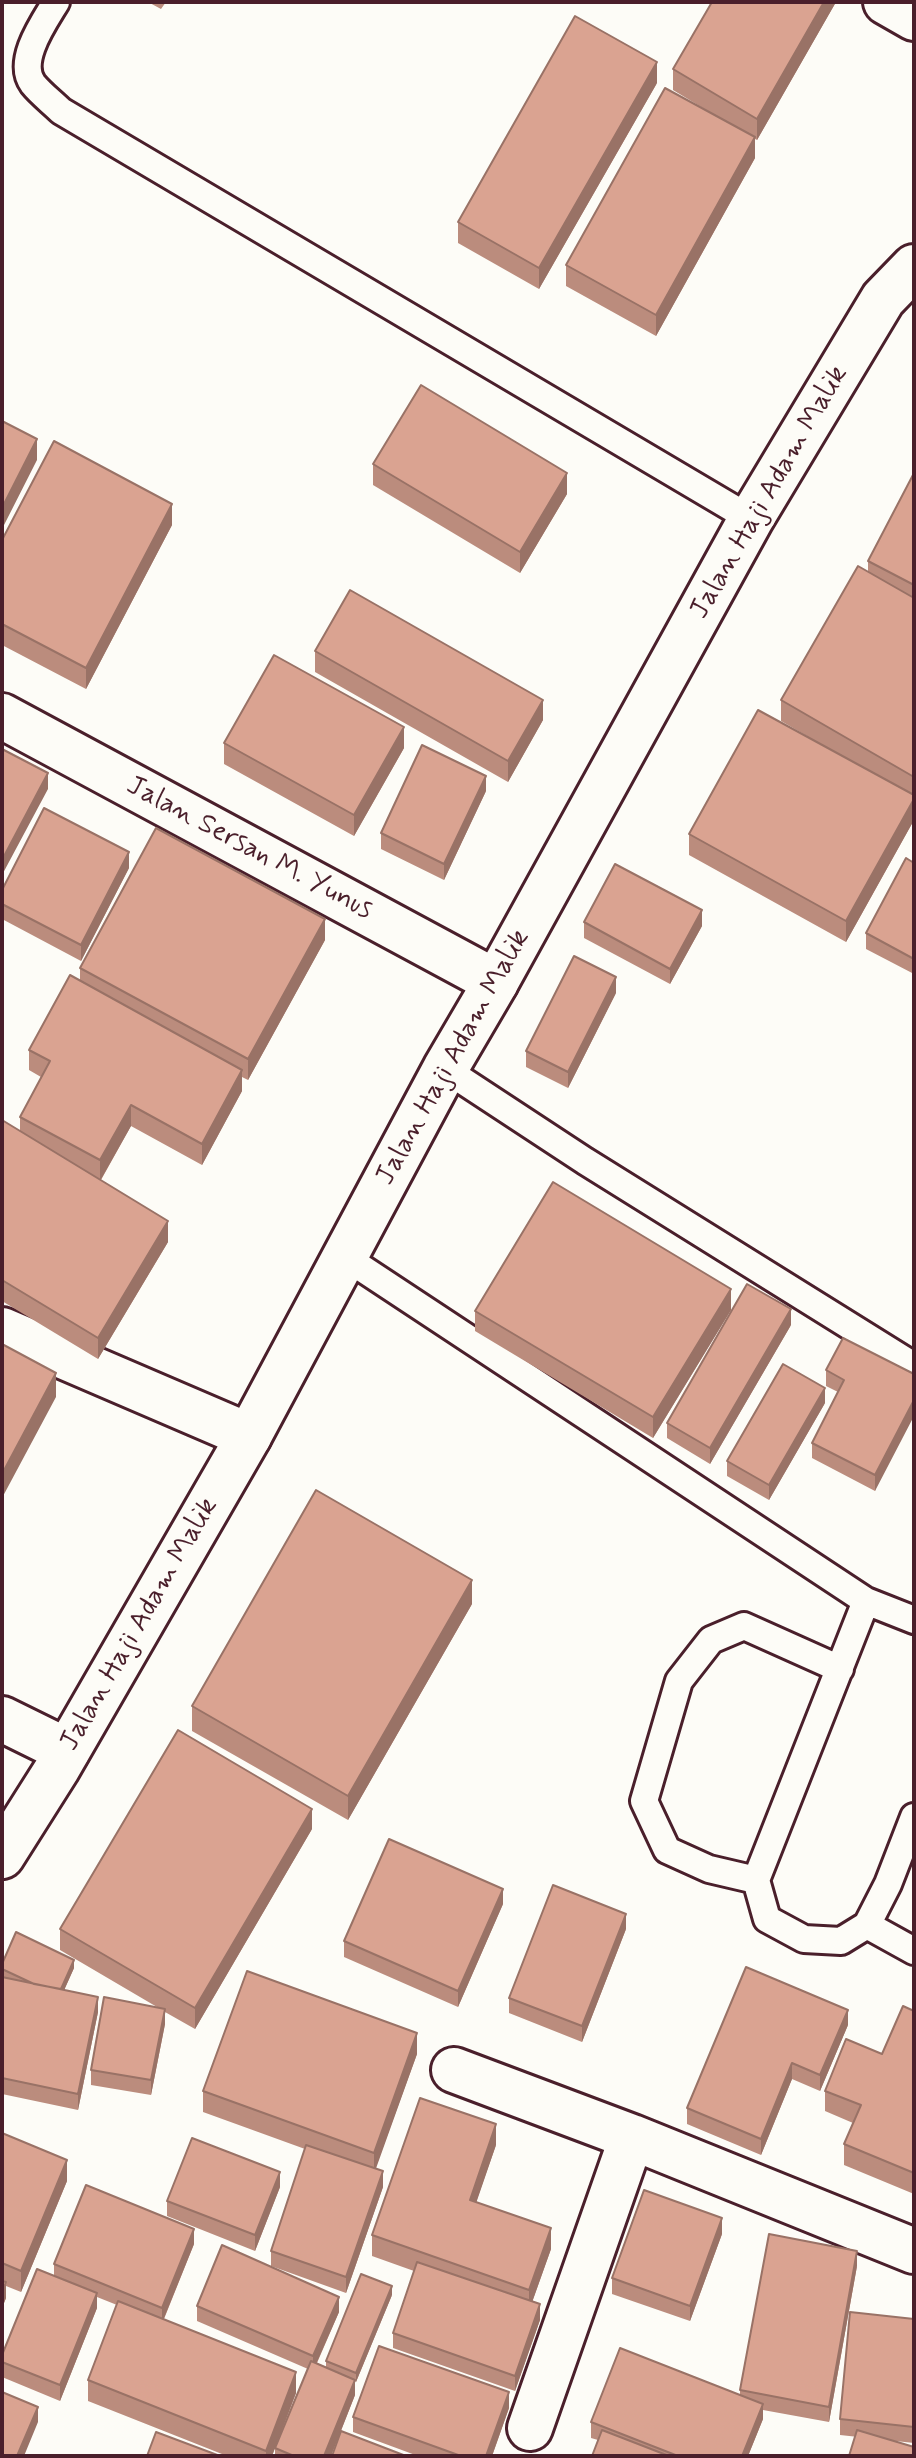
<!DOCTYPE html>
<style>
body{margin:0}
#map{position:relative;width:916px;height:2458px;overflow:hidden;background:#fdfcf7;font-family:Mynerve,sans-serif}
canvas{display:block}
.frame{position:absolute;inset:0;border:4px solid #4a1f2b;pointer-events:none}
</style>
<div id="map">
<canvas width="916" height="2458"></canvas>
<div class="frame"></div>
</div>
<script>
const context = document.querySelector('canvas').getContext('2d');
context.lineJoin = 'round';
function stroke(path, color, width, dash) { context.strokeStyle = color; context.lineWidth = width; context.lineCap = dash ? 'butt' : 'round'; context.setLineDash(dash || []); context.stroke(path); }
function paint(path, color) { context.fillStyle = color; context.fill(path, 'evenodd'); }
function drawText(font, color, halo, rows, align = 'center') {
  context.font = font + ' Mynerve,sans-serif'; context.lineWidth = 6; context.setLineDash([]); context.textBaseline = 'middle'; context.strokeStyle = halo; context.fillStyle = color; for (const [text, x, y, turn = 0] of rows) {
    context.save(); context.translate(x, y); context.rotate((+turn || 0) * Math.PI / 180); context.textAlign = isNaN(turn) ? turn : align; if (halo) context.strokeText(text, 0, 0); context.fillText(text, 0, 0); context.restore();
  }
}
const service = new Path2D(`
 M56,2C44,22 16,61 33,84C41,94 52,102 61,111L751,519
 M445,1069L585,1161L914,1366
 M345,1257L866,1601L914,1620
 M840,1669L744,1626L711,1640L679,1681L644,1801L667,1850L709,1869L756,1880L866,1601
 M914,1817L888,1884L867,1925L914,1951
 M756,1880L767,1919L804,1939L841,1941L867,1925`);
const minor = new Path2D(`
 M886,2L914,18
 M2,716L496,982
 M2,1330L249,1436
 M2,1719L67,1751
 M454,2070L632,2137L914,2251
 M530,2428L632,2137`);
const secondary = new Path2D(`
 M2,1856L57,1769L249,1436L445,1069L496,982L751,519L883,299L914,267`);
stroke(service, '#4a1f2b', 32);
stroke(minor, '#4a1f2b', 50);
stroke(secondary, '#4a1f2b', 50);
stroke(service, '#fdfcf7', 26);
stroke(minor, '#fdfcf7', 44);
stroke(secondary, '#fdfcf7', 44);
paint(new Path2D(`
 M148,2H166L161,9Z
 M836,2L757,140L755,139V158L656,336L566,286V265L721,119L673,90V69Z
 M657,83L539,289L458,243V222Z
 M373,464L567,494L520,573L373,485Z
 M914,473V820L846,942L689,855V834L807,736L781,721V700L868,572V561Z
 M172,525L86,689L2,645V540Z
 M315,651L543,720L508,782L315,672Z
 M224,743L404,748L354,836L224,764Z
 M486,791L444,880L381,849V833Z
 M914,863V974L866,949V933Z
 M129,868L81,961L2,919V890Z
 M584,922L702,926L670,984L584,938Z
 M325,940L248,1080L242,1077V1091L202,1165L131,1126L101,1180L168,1242L98,1359L2,1301V1120L20,1132V1117L41,1077L29,1070V1050L80,981V968Z
 M616,993L568,1088L526,1067V1051Z
 M731,1310L653,1438L475,1331V1311Z
 M791,1325L710,1464L667,1438V1423Z
 M826,1370L914,1374L875,1491L812,1458V1443L838,1392L826,1386Z
 M825,1403L769,1500L727,1476V1461Z
 M472,1604L348,1820L192,1731V1706Z
 M312,1829L195,2029L165,2012V2024L151,2095L91,2085V2070L157,2007L60,1950V1929Z
 M503,1904L458,2007L344,1957V1941Z
 M626,1929L582,2042L509,2013V1998Z
 M2,1964L74,1968L64,1990L98,2012L78,2110L2,2094Z
 M914,2011V2194L844,2165V2144L853,2123L825,2111V2091L882,2054Z
 M848,2025L820,2091L792,2079L761,2155L687,2124V2108Z
 M417,2054L375,2169L383,2187L346,2293L271,2266V2251L305,2149L203,2112V2091Z
 M2,2133L67,2181L21,2292L6,2286V2298L2,2308Z
 M496,2145L476,2202L551,2249L532,2302L540,2320L515,2391L393,2348V2333L414,2271L372,2256V2235Z
 M280,2187L255,2251L167,2216V2201Z
 M722,2234L690,2321L612,2294V2278Z
 M194,2244L164,2319L296,2393L272,2456H227L88,2401V2380L117,2305L97,2297V2308L60,2401L2,2377V2355L54,2276V2264Z
 M857,2266L829,2422L763,2410V2419L748,2456H592L598,2440L591,2438V2422L740,2395V2390Z
 M392,2295L356,2382L355,2381V2395L331,2456H275V2448L308,2369L197,2321V2306L339,2312L317,2363L326,2367V2361Z
 M914,2319V2443L840,2435V2419Z
 M509,2408L492,2456H418L353,2432V2417Z`), '#bb8c7d');
paint(new Path2D(`
 M824,2H836L757,140V119Z
 M657,62V83L539,289V268Z
 M755,137V158L656,336V315Z
 M37,439V460L2,529V508Z
 M567,473V494L520,573V552Z
 M172,504V525L86,689V668Z
 M543,700V720L508,782V761Z
 M404,727V748L354,836V815Z
 M48,773V789L2,875V860Z
 M486,776V791L444,880V864Z
 M914,799V820L846,942V921Z
 M129,852V868L81,961V945Z
 M702,910V926L670,984V969Z
 M325,919V940L248,1080V1059Z
 M616,977V993L568,1088V1072Z
 M242,1070V1091L202,1165V1144Z
 M131,1105V1126L100,1181V1160Z
 M168,1221V1242L98,1359V1338Z
 M731,1289V1310L653,1438V1417Z
 M791,1309V1325L710,1464V1448Z
 M56,1373V1397L2,1498V1474Z
 M825,1388V1403L769,1500V1485Z
 M914,1400V1416L875,1491V1475Z
 M472,1580V1604L348,1820V1796Z
 M312,1809V1829L195,2029V2008Z
 M503,1889V1904L458,2007V1991Z
 M626,1914V1929L582,2042V2026Z
 M74,1960V1968L58,2004V1995Z
 M98,1997V2012L78,2110V2094Z
 M165,2009V2024L151,2095V2080Z
 M848,2010V2025L820,2091V2075Z
 M417,2033V2054L374,2174V2153Z
 M792,2063V2079L761,2155V2139Z
 M496,2124V2145L470,2221V2200Z
 M67,2160V2181L21,2292V2271Z
 M383,2171V2187L346,2293V2277Z
 M280,2172V2187L255,2251V2235Z
 M722,2218V2234L690,2321V2306Z
 M551,2228V2249L529,2311V2290Z
 M194,2229V2244L162,2323V2308Z
 M857,2251V2266L829,2422V2407Z
 M6,2282V2298L2,2308V2292Z
 M392,2286V2295L356,2382V2373Z
 M97,2293V2308L60,2401V2385Z
 M339,2297V2312L313,2371V2356Z
 M540,2304V2320L515,2391V2376Z
 M296,2372V2393L272,2456H266V2451Z
 M355,2380V2395L331,2456H324Z
 M509,2392V2408L492,2456H486Z
 M763,2404V2419L748,2456H742Z
 M38,2407V2422L24,2456H17Z`), '#997266');
const building = new Path2D(`
 M712,2H824L757,119L673,69Z
 M575,16L657,62L539,268L458,222Z
 M665,88L755,137L656,315L566,265Z
 M421,385L567,473L520,552L373,464Z
 M2,421L37,439L2,508Z
 M54,441L172,504L86,668L2,624V540Z
 M914,473V585L868,561Z
 M858,566L914,598V777L781,700Z
 M350,590L543,700L508,761L315,651Z
 M274,655L404,727L354,815L224,743Z
 M758,710L914,795V799L846,921L689,834Z
 M422,745L486,776L444,864L381,833Z
 M2,749L48,773L2,860Z
 M44,808L129,852L81,945L2,904V890Z
 M156,828L325,919L248,1059L80,968Z
 M906,858L914,863V959L866,933Z
 M615,864L702,910L670,969L584,922Z
 M574,956L616,977L568,1072L526,1051Z
 M70,975L242,1070L202,1144L131,1105L100,1160L20,1117L50,1061L29,1050Z
 M2,1120L168,1221L98,1338L2,1280Z
 M553,1182L731,1289L653,1417L475,1311Z
 M747,1284L791,1309L710,1448L667,1423Z
 M843,1338L914,1374V1400L875,1475L812,1443L844,1380L826,1370Z
 M2,1344L56,1373L2,1474Z
 M783,1364L825,1388L769,1485L727,1461Z
 M316,1490L472,1580L348,1796L192,1706Z
 M178,1730L312,1809L195,2008L60,1929Z
 M389,1839L503,1889L458,1991L344,1941Z
 M553,1885L626,1914L582,2026L509,1998Z
 M16,1932L74,1960L61,1989L34,1984L2,1969V1964Z
 M746,1967L848,2010L820,2075L792,2063L761,2139L687,2108Z
 M247,1971L417,2033L374,2153L203,2091Z
 M2,1977L98,1997L78,2094L2,2078Z
 M104,1997L165,2009L151,2080L91,2070Z
 M903,2006L914,2011V2173L844,2144L861,2105L825,2091L846,2039L882,2054Z
 M420,2098L496,2124L470,2200L551,2228L529,2290L372,2235Z
 M2,2133L67,2160L21,2271L2,2263Z
 M192,2138L280,2172L255,2235L167,2201Z
 M306,2145L383,2171L346,2277L271,2251Z
 M86,2185L194,2229L162,2308L54,2264Z
 M644,2190L722,2218L690,2306L612,2278Z
 M769,2234L857,2251L829,2407L740,2390Z
 M222,2245L339,2297L313,2356L197,2306Z
 M417,2262L540,2304L515,2376L393,2333Z
 M37,2269L97,2293L60,2385L2,2362V2355Z
 M361,2274L392,2286L356,2373L326,2361Z
 M2,2281L6,2282L2,2292Z
 M118,2301L296,2372L266,2451L88,2380Z
 M850,2312L914,2319V2427L840,2419Z
 M379,2346L509,2392L486,2456H461L353,2417Z
 M620,2348L763,2404L742,2456H678L591,2422Z
 M311,2361L355,2380L324,2456H294L275,2448Z
 M2,2392L38,2407L17,2456H2Z
 M602,2430L669,2456H592Z
 M857,2430L914,2447V2456H849Z
 M341,2431L406,2456H332Z
 M156,2432L220,2456H147Z`);
paint(building, '#daa391');
stroke(building, '#997266', 2);
drawText('28px', '#4a1f2b', '#fdfcf7', [
 ["Jalan Haji Adam Malik",770,493,-60],
 ["Jalan Sersan M. Yunus",249,849,28],
 ["Jalan Haji Adam Malik",454,1058,-61],
 ["Jalan Haji Adam Malik",140,1625,-60]
]);
</script>
